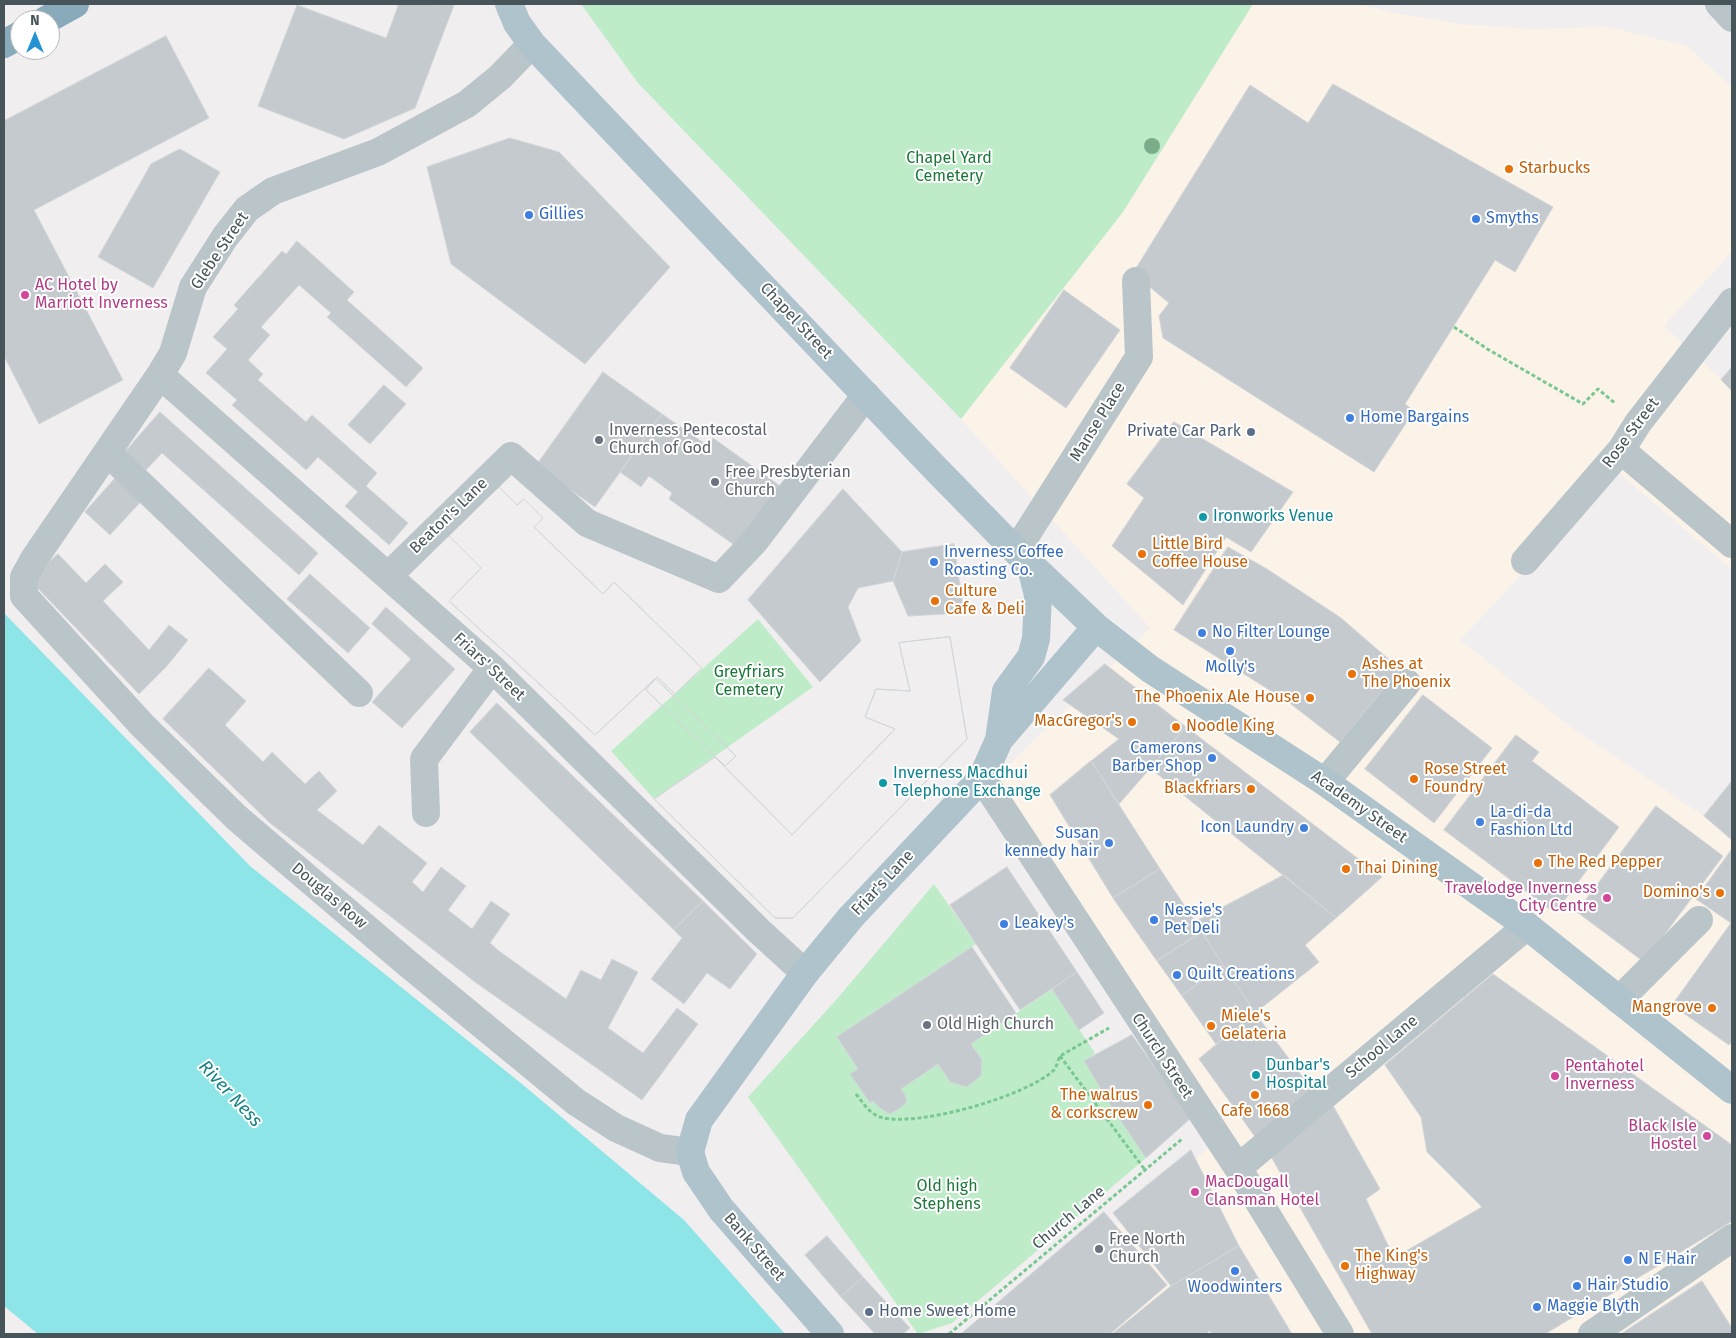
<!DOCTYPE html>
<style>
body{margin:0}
#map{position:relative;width:1736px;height:1338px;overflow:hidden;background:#f1eeef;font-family:"Fira Sans",sans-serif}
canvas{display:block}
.frame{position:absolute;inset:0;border:5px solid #47555a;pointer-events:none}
.north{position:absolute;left:10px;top:10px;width:50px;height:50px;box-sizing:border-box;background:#fff;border:1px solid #b5bbbd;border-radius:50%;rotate:0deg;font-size:14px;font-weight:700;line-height:20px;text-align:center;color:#47555a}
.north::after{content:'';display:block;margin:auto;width:18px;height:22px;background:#2393d6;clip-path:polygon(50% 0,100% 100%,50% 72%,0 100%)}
</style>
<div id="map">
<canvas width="1736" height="1338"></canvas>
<div class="frame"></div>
<div class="north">N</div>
</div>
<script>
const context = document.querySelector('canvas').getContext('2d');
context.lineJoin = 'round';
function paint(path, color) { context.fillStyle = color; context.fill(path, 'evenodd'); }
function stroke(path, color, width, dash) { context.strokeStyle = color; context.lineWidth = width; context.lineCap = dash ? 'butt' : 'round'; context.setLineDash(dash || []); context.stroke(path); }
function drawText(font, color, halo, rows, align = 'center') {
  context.font = font + ' "Fira Sans",sans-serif'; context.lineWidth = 4; context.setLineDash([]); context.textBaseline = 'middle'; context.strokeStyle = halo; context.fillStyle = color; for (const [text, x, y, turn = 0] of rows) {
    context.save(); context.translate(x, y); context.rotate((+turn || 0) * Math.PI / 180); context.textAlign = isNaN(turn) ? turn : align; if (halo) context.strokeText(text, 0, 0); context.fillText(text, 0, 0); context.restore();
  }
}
paint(new Path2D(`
 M1253,4H1360L1389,12L1462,24L1533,29L1608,27L1687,46L1732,87V252L1664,326L1732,389V570L1618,472L1460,640L1568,725L1704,816L1732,781V1334H988L1220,1138L995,778L1150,628L961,419L1123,212Z`), '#fbf2e8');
paint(new Path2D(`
 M581,4H1253L1123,212L961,419L638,83Z
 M758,619L813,687L654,799L611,751Z
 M934,884L976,944L837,1037L858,1069L851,1074L870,1103L873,1101L881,1109L890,1114L907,1102L901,1089L938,1064L950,1082L968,1086L981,1076L982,1060L971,1044L1052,989L1095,1053L1085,1061L1114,1111L1146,1158L952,1323L918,1334L748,1097L836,1000Z`), '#bfecc8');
paint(new Path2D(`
 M4,613L250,866L522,1084L684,1220L785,1334H38L4,1306Z`), '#8ee5e7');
const building = new Path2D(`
 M399,4L454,5L415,108L344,139L258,106L297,5L386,38Z
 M166,36L209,118L34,210L123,380L39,424L4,356V121Z
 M1333,84L1553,207L1515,272L1495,260L1405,404L1414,411L1374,472L1163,338L1159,316L1169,303L1133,273L1250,85L1308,123Z
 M510,138L559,152L670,267L585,364L451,264L427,167Z
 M180,149L220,172L153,288L98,257L151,164Z
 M297,241L354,292L347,300L423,368L406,387L327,317L331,313L299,285L261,327L270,335L248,360L263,374L258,380L306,422L312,415L377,473L366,486L408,523L389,545L345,506L358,492L318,457L306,470L232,405L237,400L206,373L227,349L213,337L238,309L234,305L282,251L286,254Z
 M1064,290L1120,330L1066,408L1010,368Z
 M1732,367V391L1721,380Z
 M603,372L662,414L595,507L536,466Z
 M384,385L406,404L370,444L348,425Z
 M160,412L318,553L299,575L162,453L146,470L125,452Z
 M662,414L708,446L713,438L783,488L740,549L669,499L672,493L649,476L641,487L620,472Z
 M1174,422L1293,492L1251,552L1226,537L1183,605L1112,546L1144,498L1127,484Z
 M119,474L145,497L110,535L85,512Z
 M498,486L517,505L524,499L543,518L534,527L603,594L614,582L702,668L675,694L657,677L595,735L449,601L481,568L449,536Z
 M498,486L517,505L524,499L543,518L534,527L603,594L614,582L702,668L675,694L657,677L595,735L449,601L481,568L449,536Z
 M843,489L902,552L893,581L858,588L848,607L861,641L820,682L748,600Z
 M954,544L964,613L908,616L893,581L902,552Z
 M1228,547L1267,569L1341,618L1400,669L1340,742L1287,701L1174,630Z
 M58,554L86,583L105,564L123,582L103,601L149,650L169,625L188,640L166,667L139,694L30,580Z
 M310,574L370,628L348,653L287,599Z
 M386,607L455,669L402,728L372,702L411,659L372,624Z
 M950,637L967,739L793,918H775L654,799L715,757L792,835L895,729L865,717L876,689L910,691L899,643Z
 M950,637L967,739L793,918H775L654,799L715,757L792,835L895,729L865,717L876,689L910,691L899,643Z
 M1105,664L1186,727L1119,804L1091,761L1119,739L1063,700Z
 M209,668L246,701L225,725L263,762L272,752L305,784L319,771L337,791L317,810L363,845L379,825L427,863L412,882L423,892L441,867L466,886L448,910L472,929L491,901L510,914L490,943L499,951L566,999L581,970L601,980L612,959L638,972L608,1028L643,1053L677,1008L698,1024L642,1100L475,982L270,823L163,719Z
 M656,679L736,756L725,766L646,690Z
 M656,679L736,756L725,766L646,690Z
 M1423,695L1492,748L1434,823L1365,769Z
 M497,703L703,901L674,930L470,732Z
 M1186,727L1382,877L1336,918L1150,768Z
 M1516,735L1539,752L1532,761L1619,827L1555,913L1444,830Z
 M1091,761L1160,869L1113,898L1050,795Z
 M1732,781V840L1704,816Z
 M1656,806L1723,856L1644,962L1577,912Z
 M1732,849V1041L1729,1045L1672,1005L1731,923L1696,899Z
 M1007,867L1077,972L1020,1010L950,905Z
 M1160,869L1202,932L1157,961L1113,898Z
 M1284,875L1336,918L1305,945L1319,962L1255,1013L1195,922Z
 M703,901L757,954L730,989L707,973L684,1004L651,979L682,938L674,930Z
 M1202,932L1223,965L1182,996L1157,961Z
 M972,947L1016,1013L971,1044L982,1060L981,1076L967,1087L950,1082L938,1064L901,1089L905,1095L907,1102L900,1108L890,1114L881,1109L873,1101L870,1103L850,1074L858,1069L837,1037Z
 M1223,965L1255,1013L1216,1044L1182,996Z
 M1077,972L1104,1013L1079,1030L1052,989Z
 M1493,974L1732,1145V1221L1545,1334H1372L1269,1153L1331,1102L1380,1189L1366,1199L1394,1258L1482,1207L1427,1152L1421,1117L1385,1065Z
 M1255,1013L1313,1091L1256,1138L1199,1059Z
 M1132,1035L1191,1118L1146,1158L1114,1111L1084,1061Z
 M1191,1150L1239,1246L1171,1286L1113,1213Z
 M1104,1212L1167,1285L1110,1334H961Z
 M827,1236L863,1277L841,1297L805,1255Z
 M1239,1246L1292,1334H1212L1210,1331L1205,1334H1112L1171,1286Z
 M863,1277L910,1328L903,1334H875L841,1297Z
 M1702,1281L1732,1328V1334H1621Z`);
paint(building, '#c5cace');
stroke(building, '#d2d6d9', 1);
stroke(new Path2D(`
 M1454,327L1489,350L1583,404L1598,389L1616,404
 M1060,1056L1145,1170
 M856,1094C863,1103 869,1113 880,1117C917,1128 1027,1096 1054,1070C1057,1066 1058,1060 1060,1056L1109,1028
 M949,1334L1182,1139`), '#79c892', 3, [4, 2.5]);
stroke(new Path2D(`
 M1719,4L1732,18
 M532,44L500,77L467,104L378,152L273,191L247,209L225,237L193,287L173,353L160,375L34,559L24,577V596L143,726L237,818L407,963L576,1102L616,1128L660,1148L690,1152
 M160,375L492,668L759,931L805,973
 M1621,450L1732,544
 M108,453L359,693
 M1016,551L1139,357L1136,281
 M1525,561L1621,450L1638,423L1732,302
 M388,576L511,456L587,523L719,579L754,542L866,395
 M982,778L1238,1168L1340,1334
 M1325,782L1407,683
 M426,813L424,759L492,668
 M1619,1000L1699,920
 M1238,1168L1527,926
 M1592,1334L1732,1238`), '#bac5ca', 28);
stroke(new Path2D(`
 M509,4L517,23L532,44L931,464L1016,551L1096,627L1150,669L1325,782L1527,926L1732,1090
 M999,740L1006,691L1031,657L1036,639L1038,595L1030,563
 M830,1334L721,1209L696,1172L690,1152L699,1120L805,973L851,917L982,778L999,740L1096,627`), '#afc3cc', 28);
stroke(new Path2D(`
 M46,20L75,4
 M4,44L20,35`), '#88aaba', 28);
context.fillStyle = '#7cad8b';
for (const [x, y] of [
 [1152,146]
]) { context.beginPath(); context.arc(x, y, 8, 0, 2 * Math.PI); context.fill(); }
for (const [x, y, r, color] of [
 [1509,169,5,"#e8710a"],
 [529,215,5,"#3f7fe0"],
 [1476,219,5,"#3f7fe0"],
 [25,295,5,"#d1479c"],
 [1350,418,5,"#3f7fe0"],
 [1251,432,5,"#5c6f8a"],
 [599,440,5,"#6b7280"],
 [715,482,5,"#6b7280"],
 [1203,517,5,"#0f9aa8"],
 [1142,554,5,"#e8710a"],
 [934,562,5,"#3f7fe0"],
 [935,601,5,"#e8710a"],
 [1202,633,5,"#3f7fe0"],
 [1230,651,5,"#3f7fe0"],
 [1352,674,5,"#e8710a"],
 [1310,698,5,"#e8710a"],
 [1132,722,5,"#e8710a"],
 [1176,727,5,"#e8710a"],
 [1212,758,5,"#3f7fe0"],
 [1414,779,5,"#e8710a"],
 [883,783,5,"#0f9aa8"],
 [1251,789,5,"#e8710a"],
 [1480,822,5,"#3f7fe0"],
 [1304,828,5,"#3f7fe0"],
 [1109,843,5,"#3f7fe0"],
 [1538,863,5,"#e8710a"],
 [1346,869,5,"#e8710a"],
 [1720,893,5,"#e8710a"],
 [1607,898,5,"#d1479c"],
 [1154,920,5,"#3f7fe0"],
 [1004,924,5,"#3f7fe0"],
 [1177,975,5,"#3f7fe0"],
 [1712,1008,5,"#e8710a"],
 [927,1025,5,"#6b7280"],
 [1211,1026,5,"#e8710a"],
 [1256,1075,5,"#0f9aa8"],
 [1555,1076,5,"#d1479c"],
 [1255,1095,5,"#e8710a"],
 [1148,1105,5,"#e8710a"],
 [1707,1136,5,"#d1479c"],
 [1195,1192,5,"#d1479c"],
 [1099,1249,5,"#6b7280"],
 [1628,1260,5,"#3f7fe0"],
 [1345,1266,5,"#e8710a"],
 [1235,1271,5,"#3f7fe0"],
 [1577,1286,5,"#3f7fe0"],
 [1537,1307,5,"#3f7fe0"],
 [869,1312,5,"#5c6f8a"]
]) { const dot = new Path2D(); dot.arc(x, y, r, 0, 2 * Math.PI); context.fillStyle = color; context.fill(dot); stroke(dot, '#fff', 2); }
drawText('16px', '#1c7839', '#fff', [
 ["Chapel Yard",949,159],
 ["Cemetery",949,177],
 ["Greyfriars",749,673],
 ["Cemetery",749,691],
 ["Old high",947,1187],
 ["Stephens",947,1205]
]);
drawText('16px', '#c56008', '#fff', [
 ["Starbucks",1519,169],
 ["Little Bird",1152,545],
 ["Coffee House",1152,563],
 ["Culture",945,592],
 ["Cafe & Deli",945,610],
 ["Ashes at",1362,665],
 ["The Phoenix",1362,683],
 ["The Phoenix Ale House",1300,698,"right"],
 ["MacGregor's",1122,722,"right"],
 ["Noodle King",1186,727],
 ["Rose Street",1424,770],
 ["Foundry",1424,788],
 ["Blackfriars",1241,789,"right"],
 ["The Red Pepper",1548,863],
 ["Thai Dining",1356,869],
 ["Domino's",1710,893,"right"],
 ["Mangrove",1702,1008,"right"],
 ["Miele's",1221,1017],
 ["Gelateria",1221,1035],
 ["The walrus",1138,1096,"right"],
 ["& corkscrew",1138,1114,"right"],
 ["Cafe 1668",1255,1112,"center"],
 ["The King's",1355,1257],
 ["Highway",1355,1275]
], 'left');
drawText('16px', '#366cbe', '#fff', [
 ["Gillies",539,215],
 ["Smyths",1486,219],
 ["Home Bargains",1360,418],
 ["Inverness Coffee",944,553],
 ["Roasting Co.",944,571],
 ["No Filter Lounge",1212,633],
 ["Molly's",1230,668,"center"],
 ["Camerons",1202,749,"right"],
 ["Barber Shop",1202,767,"right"],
 ["La-di-da",1490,813],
 ["Fashion Ltd",1490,831],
 ["Icon Laundry",1294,828,"right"],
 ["Susan",1099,834,"right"],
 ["kennedy hair",1099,852,"right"],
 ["Nessie's",1164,911],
 ["Pet Deli",1164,929],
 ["Leakey's",1014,924],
 ["Quilt Creations",1187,975],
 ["N E Hair",1638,1260],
 ["Hair Studio",1587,1286],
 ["Woodwinters",1235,1288,"center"],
 ["Maggie Blyth",1547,1307]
], 'left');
drawText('16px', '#47555a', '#fff', [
 ["Glebe Street",220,251,-56],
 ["Chapel Street",796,321,47],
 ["Manse Place",1098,422,-58],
 ["Rose Street",1631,433,-53],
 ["Beaton's Lane",449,516,-44],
 ["Friars' Street",489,667,43],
 ["Academy Street",1359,807,35],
 ["Friar's Lane",883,883,-47],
 ["Douglas Row",329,896,40],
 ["School Lane",1382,1047,-40],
 ["Church Street",1162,1056,57],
 ["Church Lane",1069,1218,-40],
 ["Bank Street",754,1247,49]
]);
drawText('16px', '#b23c85', '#fff', [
 ["AC Hotel by",35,286],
 ["Marriott Inverness",35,304],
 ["Travelodge Inverness",1597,889,"right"],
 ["City Centre",1597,907,"right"],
 ["Pentahotel",1565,1067],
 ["Inverness",1565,1085],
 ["Black Isle",1697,1127,"right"],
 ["Hostel",1697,1145,"right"],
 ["MacDougall",1205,1183],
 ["Clansman Hotel",1205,1201]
], 'left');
drawText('16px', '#5b616d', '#fff', [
 ["Inverness Pentecostal",609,431],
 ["Church of God",609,449],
 ["Free Presbyterian",725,473],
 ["Church",725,491],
 ["Old High Church",937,1025],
 ["Free North",1109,1240],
 ["Church",1109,1258]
], 'left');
drawText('16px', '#4e5e75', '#fff', [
 ["Private Car Park",1241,432],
 ["Home Sweet Home",879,1312,"left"]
], 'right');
drawText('16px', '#0d838f', '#fff', [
 ["Ironworks Venue",1213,517],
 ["Inverness Macdhui",893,774],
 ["Telephone Exchange",893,792],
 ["Dunbar's",1266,1066],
 ["Hospital",1266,1084]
], 'left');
drawText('italic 18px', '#138284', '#fff', [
 ["River Ness",230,1094,47]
]);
</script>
